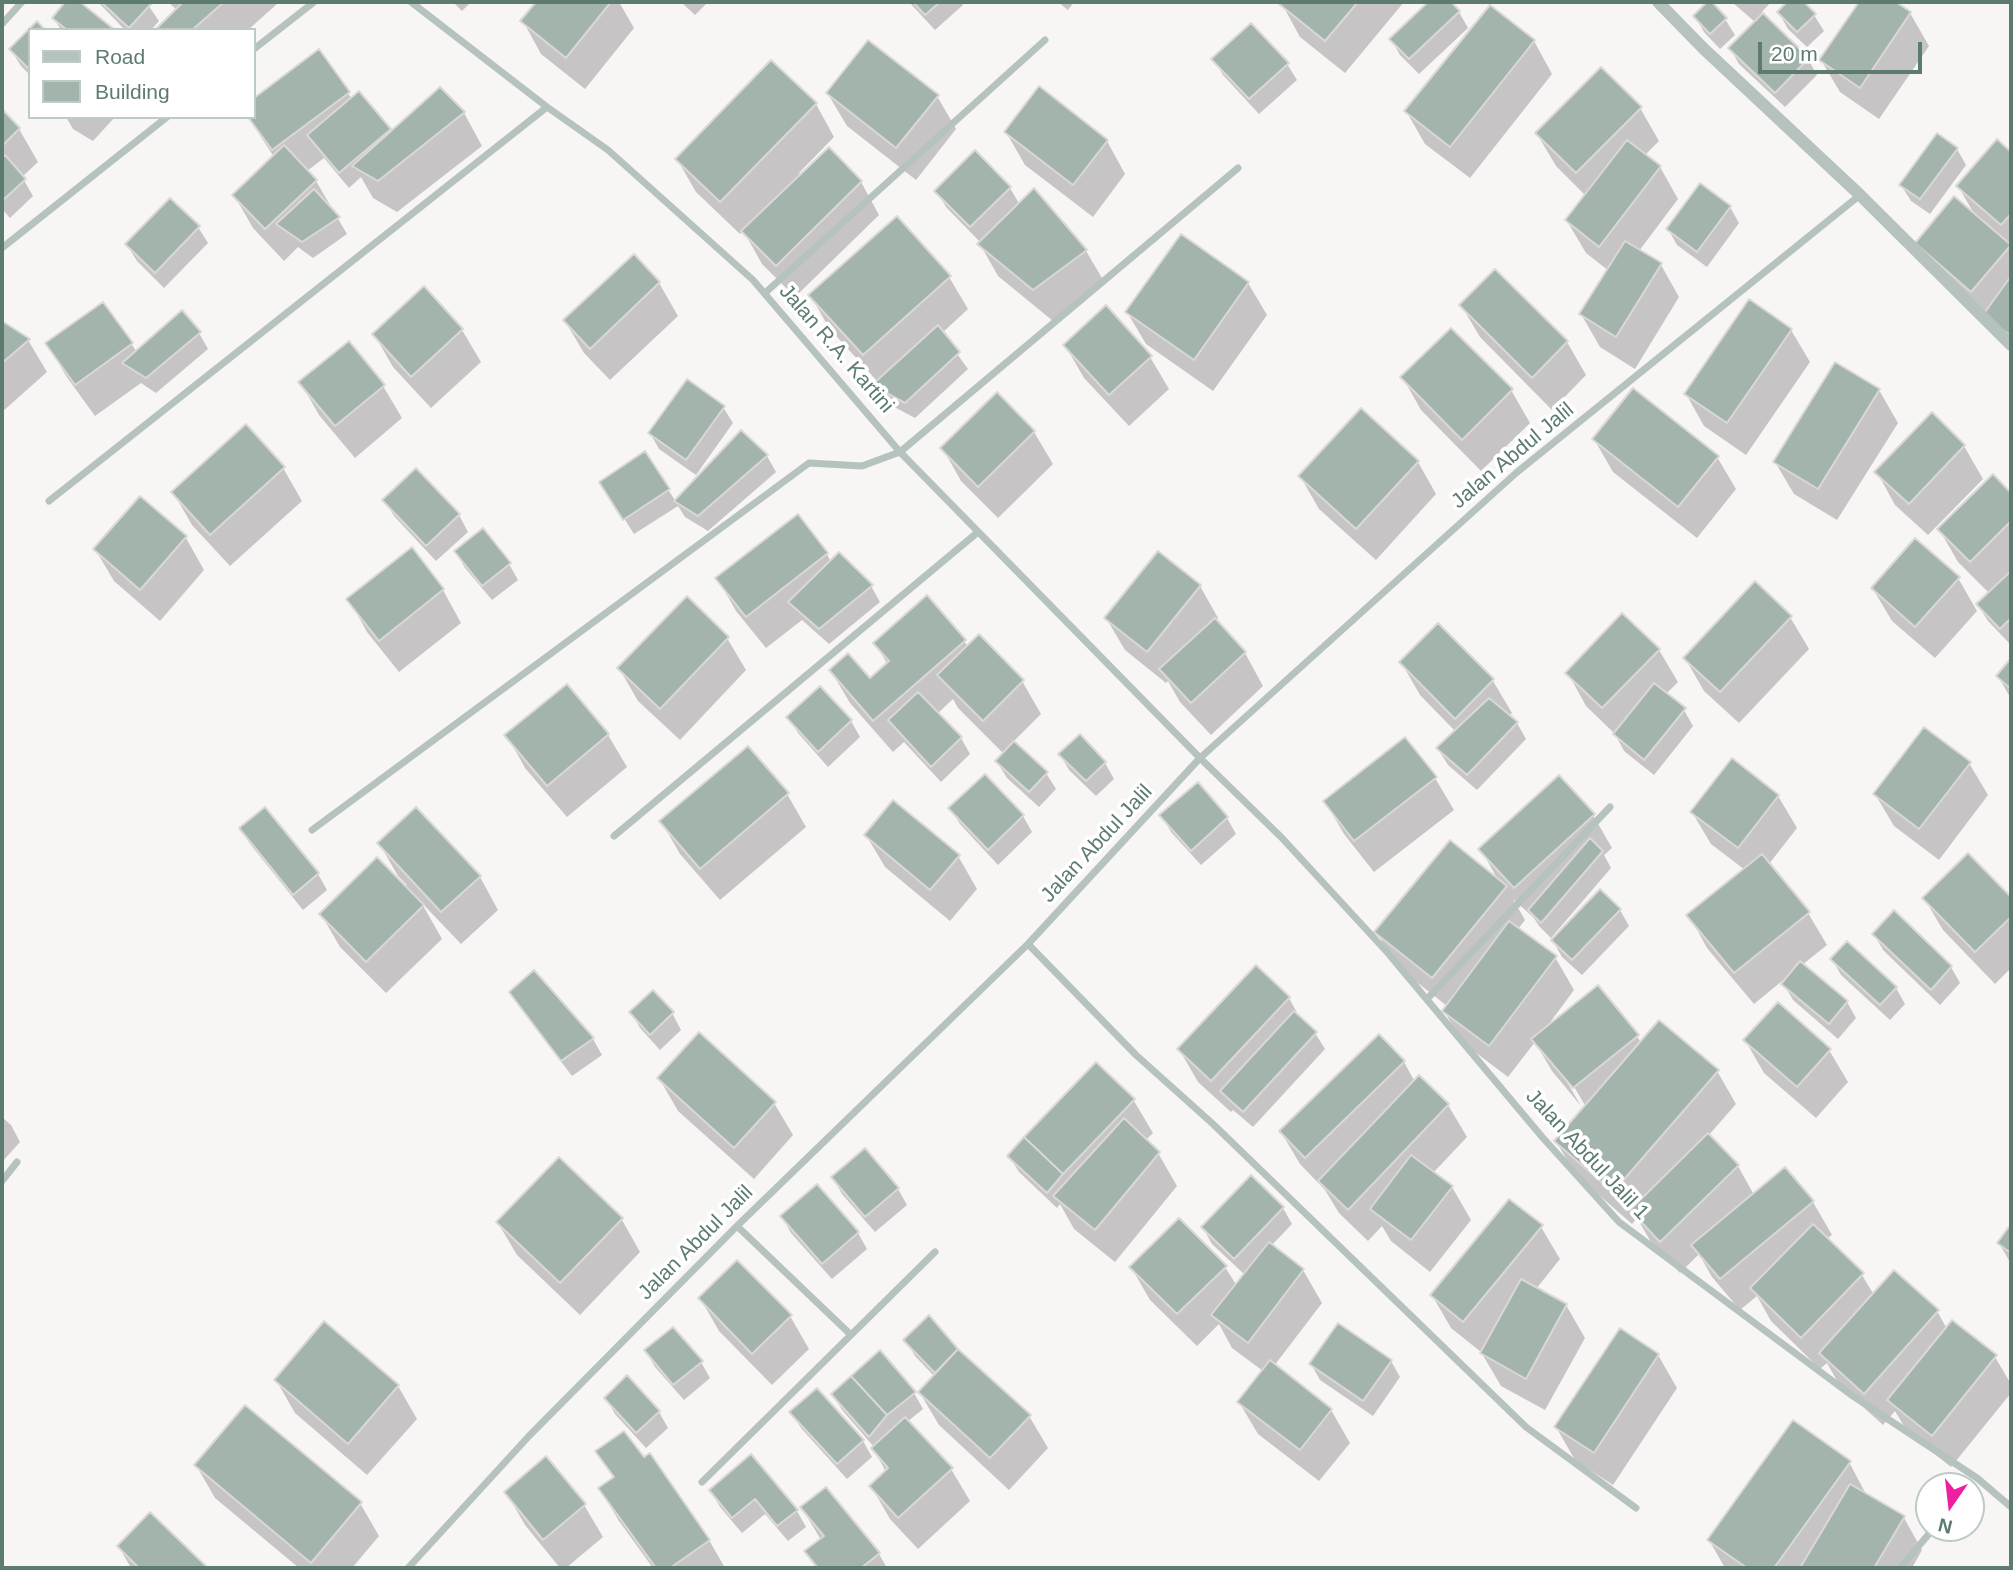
<!DOCTYPE html>
<style>
body{margin:0}
#map{position:relative;width:2013px;height:1570px;overflow:hidden;background:#f8f5f5;font-family:Helvetica,sans-serif}
canvas{display:block}
.frame{position:absolute;inset:0;border:4px solid #5d7c6f;pointer-events:none}
.legend{position:absolute;left:28px;top:28px;width:228px;height:91px;box-sizing:border-box;background:#fff;border:2px solid #becbc5;margin:0;padding:9px 12px;list-style:none;font-size:21px;color:#5d7c6f}
.legend li{display:flex;align-items:center;gap:14px;height:35px}
.legend b{width:35px;border:2px solid #becbc5}
.north{position:absolute;left:1915px;top:1472px;width:70px;height:70px;box-sizing:border-box;background:#fff;border:2px solid #becbc5;border-radius:50%;rotate:194deg;font-size:19px;font-weight:700;line-height:28px;text-align:center;color:#5d7c6f}
.north::after{content:'';display:block;margin:auto;width:24px;height:32px;background:#ee1fa1;clip-path:polygon(50% 0,100% 100%,50% 72%,0 100%)}
.scale{position:absolute;left:1758px;top:42px;width:164px;height:32px;box-sizing:border-box;border:4px solid #5d7c6f;border-top:0;padding-left:9px;font-size:21px;line-height:24px;white-space:nowrap;color:#5d7c6f;-webkit-text-stroke:5px #fff;paint-order:stroke}
</style>
<div id="map">
<canvas width="2013" height="1570"></canvas>
<div class="frame"></div>
<ul class="legend">
<li><b style="height:9px;background:#b6c2bd"></b>Road</li>
<li><b style="height:19px;background:#a2b4ac"></b>Building</li>
</ul>
<div class="north">N</div>
<div class="scale">20 m</div>
</div>
<script>
const context = document.querySelector('canvas').getContext('2d');
context.lineJoin = 'round';
function paint(path, color) { context.fillStyle = color; context.fill(path, 'evenodd'); }
function stroke(path, color, width, dash) { context.strokeStyle = color; context.lineWidth = width; context.lineCap = dash ? 'butt' : 'round'; context.setLineDash(dash || []); context.stroke(path); }
function drawText(font, color, halo, rows, align = 'center') {
  context.font = font + ' Helvetica,sans-serif'; context.lineWidth = 7; context.setLineDash([]); context.textBaseline = 'middle'; context.strokeStyle = halo; context.fillStyle = color; for (const [text, x, y, turn = 0] of rows) {
    context.save(); context.translate(x, y); context.rotate((+turn || 0) * Math.PI / 180); context.textAlign = isNaN(turn) ? turn : align; if (halo) context.strokeText(text, 0, 0); context.fillText(text, 0, 0); context.restore();
  }
}
paint(new Path2D(`
 M67,2H77L112,30H61L54,18Z
 M98,2H146L159,21L151,30H125Z
 M168,2H278V3L248,30H158L177,10Z
 M453,2H471L462,11Z
 M538,2H619L634,28L585,89L541,54L523,21Z
 M681,2H708L695,15Z
 M909,2H961L963,5L935,30Z
 M1058,2H1074L1068,10Z
 M1283,2H1404L1345,73L1300,37L1282,4Z
 M1430,2H1448L1459,12L1468,28L1419,74L1400,55L1391,39Z
 M1710,2L1725,19L1735,35L1720,49L1704,32L1695,16Z
 M1732,2H1771L1761,13L1808,59L1817,75L1785,107L1739,64L1730,48L1755,22Z
 M1790,2H1801L1814,15L1824,31L1807,47L1788,29L1779,13Z
 M1861,2H1893L1910,13L1929,46L1879,119L1840,92L1821,60Z
 M1251,25L1287,64L1297,80L1259,114L1223,75L1214,59Z
 M30,31V75L21,66L11,50Z
 M1534,41L1552,74L1470,178L1425,144L1406,111Z
 M318,52L352,99L391,134L440,90L464,113L482,146L397,212L373,198L361,177L349,188L324,158L307,171L316,181L347,234L313,258L298,247L284,261L253,228L234,195L274,157L248,117H254V100Z
 M828,94L937,96L956,129L916,180L847,126Z
 M816,104L834,137L799,173L801,175L861,182L879,215L795,297L762,264L743,230L740,234L696,192L677,159Z
 M1640,108L1659,141L1645,155L1660,167L1678,199L1639,251L1661,265L1679,297L1635,369L1600,347L1581,314L1609,271L1586,253L1567,221L1586,196L1556,166L1537,134Z
 M2,111L19,129L38,162L22,177L33,196L10,218L2,209Z
 M66,117H115L93,141L73,129Z
 M1006,132L1107,141L1125,174L1093,217L1025,165Z
 M1997,142L2011,155V344L1917,243L1976,217L1958,186Z
 M1957,149L1966,165L1930,214L1911,201L1901,185Z
 M1010,188L1020,205L1086,251L1105,283L1053,321L998,276L980,244L981,243L946,207L937,191Z
 M1730,207L1739,223L1707,267L1677,245L1668,229Z
 M198,227L208,243L164,288L137,261L127,245Z
 M1495,271L1567,342L1586,375L1552,410L1480,337L1461,305Z
 M949,277L968,309L942,333L968,369L915,418L883,401L874,386L878,382L829,328L811,296Z
 M659,283L678,316L610,380L584,353L565,321Z
 M1248,283L1267,315L1213,391L1146,344L1127,312Z
 M103,304L137,352L199,333L208,349L156,393L141,383L95,416L66,376L48,344Z
 M2,323L28,340L47,372L2,412Z
 M462,330L481,362L431,408L393,367L374,334Z
 M1791,330L1810,362L1746,455L1704,426L1686,394Z
 M1065,345L1150,357L1169,389L1129,426L1084,378Z
 M1403,378L1511,390L1530,423L1481,471L1421,410Z
 M301,383L383,386L402,418L355,458L319,415Z
 M1879,390L1898,423L1837,520L1794,494L1775,462Z
 M997,395L1034,432L1053,464L998,518L961,481L943,449Z
 M723,407L733,423L696,475L659,449L650,433Z
 M1932,415L1964,446L1983,479L1928,535L1895,505L1877,472Z
 M741,432L767,456L776,472L708,531L685,517L678,506L634,534L611,498L645,453L676,502Z
 M1594,439L1717,457L1736,489L1697,538L1613,472Z
 M1418,462L1436,494L1376,560L1319,509L1300,476Z
 M283,468L302,501L230,566L192,525L173,492Z
 M416,470L459,515L468,532L436,561L394,516L385,500Z
 M1993,477L2011,495L2010,644L1988,621L1978,605L1990,594L1958,562L1939,529Z
 M140,498L186,538L204,570L160,621L114,581L95,549Z
 M411,550L443,590L461,623L399,672L367,632L349,599Z
 M456,552L509,564L518,580L492,600L465,568Z
 M827,554L831,562L871,586L880,602L829,644L802,620L766,648L736,611L718,579Z
 M1958,578L1977,611L1935,658L1892,621L1873,589Z
 M1200,586L1218,618L1216,622L1245,653L1263,686L1211,735L1180,702L1168,681L1166,683L1125,650L1106,618Z
 M1790,617L1809,649L1739,723L1704,691L1685,658Z
 M1438,626L1493,681L1512,713L1509,716L1517,723L1526,739L1477,790L1448,765L1438,749L1456,732L1420,695L1401,662Z
 M727,638L746,670L680,740L638,701L619,668Z
 M964,641L968,647L1022,681L1041,714L1013,742L1046,773L1056,789L1039,807L1007,778L997,762L1004,754L958,708L953,699L937,714L961,738L970,754L941,782L904,742L893,752L850,703L831,671L870,680L888,665L875,643Z
 M1659,650L1678,682L1666,694L1684,710L1693,726L1654,775L1624,751L1615,734L1586,706L1568,673Z
 M2011,661V699L1998,676Z
 M789,717L851,721L860,737L828,767L798,733Z
 M507,735H608L627,767L567,817L525,768Z
 M747,748L787,794L806,827L720,900L680,854L661,821Z
 M1060,754L1105,763L1114,779L1096,796L1069,770Z
 M1969,763L1988,795L1939,860L1894,826L1875,794Z
 M1435,778L1454,810L1374,872L1344,834L1325,801Z
 M1778,796L1797,828L1769,864L1808,913L1827,945L1802,965L1847,1002L1856,1018L1838,1039L1793,1000L1782,981L1754,1004L1707,948L1689,915L1745,870L1711,844L1692,812Z
 M950,808L1023,816L1032,832L998,865L960,824Z
 M416,809L480,877L498,910L461,944L421,902L442,939L386,993L340,947L321,914L407,885L398,876L379,843Z
 M264,810L318,874L327,890L303,910L250,844L241,828Z
 M1593,815L1612,848L1604,855L1611,868L1551,938L1539,926L1534,918L1513,899L1525,920L1518,929L1555,957L1574,990L1546,1028L1637,1036L1641,1043L1717,1071L1736,1104L1708,1136L1738,1166L1754,1195L1785,1169L1813,1202L1832,1235L1826,1239L1862,1275L1874,1295L1937,1311L1947,1329L1995,1357L2011,1384V1393L1951,1467L1908,1433L1895,1411L1883,1425L1840,1386L1827,1363L1820,1369L1771,1321L1757,1296L1740,1310L1712,1277L1699,1254L1680,1273L1651,1242L1637,1218L1632,1224L1575,1174L1556,1141L1586,1107L1570,1080L1567,1082L1581,1106L1552,1071L1535,1042L1508,1077L1463,1043L1444,1011L1447,1006L1395,965L1377,932L1499,882L1481,849Z
 M1162,816L1227,818L1236,834L1201,865L1171,832Z
 M866,835L958,856L977,889L950,921L885,867Z
 M1967,855L2011,900V968L1995,984L1943,930L1924,898Z
 M1600,891L1620,910L1629,926L1582,975L1562,957L1553,941Z
 M1894,913L1951,967L1960,983L1940,1005L1883,950L1874,934Z
 M1847,943L1896,988L1905,1004L1890,1020L1841,975L1832,959Z
 M512,992L593,1039L602,1055L572,1076L521,1009Z
 M1289,998L1301,1020L1315,1033L1325,1049L1253,1127L1233,1110L1231,1112L1198,1082L1179,1049Z
 M631,1012L672,1013L681,1030L660,1050L640,1028Z
 M1745,1040L1829,1050L1848,1082L1816,1118L1764,1073Z
 M1404,1062L1415,1082L1448,1105L1467,1137L1433,1173L1452,1187L1471,1220L1430,1272L1391,1241L1382,1226L1368,1241L1339,1213L1325,1190L1300,1164L1281,1132Z
 M1096,1065L1134,1101L1153,1133L1145,1141L1158,1153L1177,1186L1115,1262L1074,1229L1060,1204L1057,1208L1019,1172L1009,1156Z
 M659,1078L774,1103L793,1135L754,1179L678,1111Z
 M2,1117L11,1125L20,1142L2,1162Z
 M559,1160L622,1220L640,1252L580,1315L517,1255L498,1223Z
 M833,1178L898,1189L907,1205L875,1232L842,1194Z
 M817,1187L858,1233L867,1249L832,1279L791,1233L782,1217Z
 M1283,1208L1292,1224L1271,1246L1303,1270L1322,1303L1274,1366L1331,1410L1350,1443L1319,1481L1258,1434L1239,1402L1263,1371L1232,1348L1219,1324L1197,1346L1150,1300L1131,1267H1225L1237,1286L1245,1275L1212,1244L1203,1228Z
 M1541,1227L1560,1259L1536,1289L1566,1305L1585,1338L1545,1410L1501,1386L1481,1352L1451,1328L1432,1295Z
 M2011,1227V1264L1999,1243Z
 M700,1298L790,1316L809,1349L772,1385L719,1331Z
 M906,1340L957,1350L1029,1416L1048,1448L1009,1490L939,1425L920,1393L935,1377L915,1356Z
 M646,1351L701,1362L710,1378L684,1400L655,1367Z
 M1658,1355L1677,1388L1613,1485L1575,1460L1556,1427Z
 M1391,1361L1400,1377L1373,1416L1320,1380L1311,1364Z
 M276,1380L398,1386L417,1419L367,1475L295,1413Z
 M816,1390L863,1441L872,1457L847,1479L801,1428L791,1412Z
 M914,1393L923,1409L907,1422L951,1469L970,1501L918,1549L890,1519L871,1486L886,1472L873,1448L874,1447L842,1410L833,1394Z
 M606,1398L659,1412L668,1428L646,1448L615,1414Z
 M597,1451L709,1540L725,1568H653L619,1521L600,1489L614,1479Z
 M751,1457L797,1511L806,1527L788,1541L765,1514L742,1533L720,1507L711,1491Z
 M1849,1462L1867,1496L1904,1518L1922,1550L1912,1568H1725L1709,1540Z
 M196,1465L360,1503L379,1536L352,1568H299L215,1498Z
 M506,1492L584,1505L603,1537L566,1568H560L525,1525Z
 M802,1508L879,1554L887,1568H816L806,1551L821,1540Z
 M150,1515L205,1568H131L119,1547Z`), '#0003');
const building = new Path2D(`
 M65,2H80L115,30H67L52,18Z
 M101,2H149L151,4L129,28Z
 M183,2H224L192,30H155Z
 M536,2H611L566,58L520,21Z
 M913,2H940L925,15Z
 M1281,2H1358L1325,41L1279,4Z
 M1428,2H1451L1460,11L1409,59L1389,39Z
 M1707,2H1712L1727,18L1710,34L1693,16Z
 M1787,2H1804L1816,14L1797,32L1777,12Z
 M1859,2H1896L1911,12L1860,88L1819,60Z
 M1490,5L1535,40L1450,147L1404,111Z
 M1763,13L1809,58L1775,93L1728,48Z
 M37,21L45,30H30V70L9,49Z
 M1251,23L1289,63L1249,99L1211,59Z
 M868,40L939,95L896,148L826,93Z
 M319,49L350,92L272,150L248,117H254V98Z
 M771,60L817,103L720,202L675,159Z
 M1601,67L1642,107L1576,173L1535,133Z
 M1039,86L1108,140L1073,185L1004,132Z
 M440,87L465,112L378,181L352,166Z
 M359,91L391,129L339,173L307,135Z
 M2,109L20,128L2,146Z
 M1937,133L1958,148L1920,199L1899,185Z
 M1997,139L2011,152V214L2001,225L1956,186Z
 M1627,140L1661,166L1599,247L1565,220Z
 M284,145L317,180L265,229L232,195Z
 M829,147L862,181L776,266L741,231Z
 M975,150L1011,187L970,227L934,191Z
 M5,155L26,179L2,201V158Z
 M1700,183L1731,206L1697,252L1666,229Z
 M1034,188L1087,250L1033,290L977,244Z
 M314,189L340,217L302,242L276,224Z
 M1954,196L2011,245L1971,292L1915,243Z
 M170,198L200,226L155,273L125,244Z
 M897,216L951,276L863,355L808,295Z
 M1181,234L1249,282L1194,360L1125,312Z
 M1625,241L1662,263L1616,337L1579,314Z
 M634,254L660,282L590,349L563,320Z
 M1495,269L1568,341L1532,378L1459,305Z
 M2011,276V336L1983,315Z
 M424,286L463,329L411,377L372,334Z
 M1749,299L1792,329L1727,423L1684,394Z
 M103,302L133,343L75,385L45,343Z
 M1106,305L1152,356L1109,395L1063,345Z
 M182,310L201,332L146,378L122,363Z
 M2,321L30,339L2,363Z
 M938,325L960,352L905,403L872,385Z
 M1451,328L1513,389L1462,440L1400,377Z
 M349,341L385,385L335,426L298,382Z
 M1835,362L1880,389L1818,489L1773,462Z
 M687,379L725,406L686,460L648,433Z
 M1633,388L1719,456L1678,507L1592,439Z
 M997,392L1035,431L978,487L940,448Z
 M1361,408L1419,461L1356,529L1298,476Z
 M1932,412L1965,445L1909,504L1874,472Z
 M246,424L285,467L210,535L171,492Z
 M741,430L768,455L698,516L674,501Z
 M645,451L670,489L623,520L599,482Z
 M416,468L460,514L426,546L382,500Z
 M1993,474L2011,493V521L1970,562L1937,529Z
 M140,496L187,536L140,590L93,549Z
 M798,514L828,553L746,617L715,578Z
 M483,528L511,563L482,586L454,551Z
 M1915,538L1960,577L1915,627L1871,588Z
 M412,547L444,589L379,641L346,599Z
 M1158,551L1201,585L1147,652L1104,618Z
 M839,552L873,585L819,629L788,602Z
 M2011,571V618L2000,629L1976,604Z
 M1755,581L1792,616L1720,692L1683,658Z
 M927,595L966,640L873,721L829,670L848,653L870,678L889,661L873,643Z
 M687,596L729,637L660,709L617,668Z
 M1622,613L1660,649L1602,708L1565,673Z
 M1215,618L1246,652L1191,703L1159,669Z
 M1438,623L1494,679L1455,719L1399,662Z
 M979,634L1024,680L983,721L937,675Z
 M2011,658V689L1996,676Z
 M1654,683L1686,708L1644,760L1613,734Z
 M567,684L609,734L547,786L504,735Z
 M820,686L852,720L818,752L786,717Z
 M918,692L962,737L931,767L888,720Z
 M1489,698L1518,722L1467,775L1436,748Z
 M1924,727L1971,762L1919,829L1873,794Z
 M1080,734L1106,762L1086,781L1058,754Z
 M1405,737L1437,777L1354,841L1323,801Z
 M1014,741L1048,772L1029,792L995,761Z
 M748,746L789,793L700,869L659,821Z
 M1732,758L1779,795L1738,848L1690,812Z
 M985,774L1024,815L988,850L948,808Z
 M1559,775L1595,814L1514,888L1478,849Z
 M1198,782L1228,817L1191,851L1159,815Z
 M893,800L960,855L930,890L864,835Z
 M265,807L319,873L293,895L239,828Z
 M416,807L481,876L441,912L377,843Z
 M1590,838L1603,851L1541,923L1528,910Z
 M1450,840L1507,886L1432,978L1374,932Z
 M1968,853L2011,897V917L1975,952L1922,898Z
 M1762,854L1810,912L1734,973L1686,915Z
 M377,857L424,905L366,962L319,914Z
 M1600,889L1621,909L1572,960L1551,940Z
 M1894,910L1952,966L1931,990L1872,934Z
 M1509,921L1557,956L1489,1046L1442,1011Z
 M1847,941L1897,987L1880,1005L1830,959Z
 M1800,961L1848,1001L1829,1024L1781,984Z
 M1256,965L1290,997L1211,1081L1177,1049Z
 M534,970L594,1038L561,1061L509,992Z
 M1598,985L1639,1035L1573,1088L1531,1039Z
 M653,990L674,1012L650,1035L629,1012Z
 M1778,1002L1831,1049L1797,1087L1743,1040Z
 M1294,1011L1317,1032L1243,1112L1220,1091Z
 M1659,1020L1719,1070L1613,1192L1554,1141Z
 M699,1032L776,1102L734,1148L657,1078Z
 M1379,1034L1405,1061L1305,1158L1279,1131Z
 M1096,1062L1135,1099L1063,1174L1024,1137Z
 M1419,1075L1449,1104L1348,1210L1318,1181Z
 M1124,1118L1160,1152L1095,1230L1053,1196Z
 M1708,1133L1739,1165L1660,1242L1630,1210Z
 M1024,1137L1063,1174L1047,1193L1007,1156Z
 M865,1148L899,1188L865,1217L831,1177Z
 M1411,1155L1453,1186L1411,1240L1370,1209Z
 M559,1157L623,1218L560,1283L496,1222Z
 M1785,1167L1814,1201L1720,1279L1691,1245Z
 M1251,1175L1284,1207L1234,1259L1201,1227Z
 M817,1184L859,1232L822,1264L780,1216Z
 M1509,1199L1543,1225L1463,1322L1430,1295Z
 M1179,1218L1227,1266L1177,1314L1129,1267Z
 M1813,1224L1864,1273L1801,1338L1750,1288Z
 M2011,1224V1253L1997,1243Z
 M1269,1242L1304,1269L1248,1343L1211,1315Z
 M737,1260L792,1315L752,1354L698,1298Z
 M1894,1270L1939,1310L1864,1394L1819,1353Z
 M1521,1279L1567,1304L1526,1379L1480,1353Z
 M929,1315L958,1349L935,1373L903,1340Z
 M1952,1320L1997,1355L1932,1436L1887,1400Z
 M324,1321L399,1385L348,1444L274,1380Z
 M1338,1323L1392,1360L1363,1401L1309,1364Z
 M673,1327L703,1361L673,1385L644,1350Z
 M1620,1328L1659,1354L1594,1453L1554,1427Z
 M958,1349L1031,1415L990,1458L918,1392Z
 M880,1350L916,1392L887,1415L851,1376Z
 M1270,1360L1332,1409L1300,1450L1237,1402Z
 M627,1375L660,1411L636,1433L604,1398Z
 M851,1376L887,1415L869,1437L831,1394Z
 M817,1388L864,1440L837,1464L789,1412Z
 M245,1405L362,1502L311,1563L194,1465Z
 M905,1417L953,1468L898,1518L869,1486L888,1468L871,1448Z
 M1793,1420L1851,1461L1774,1568H1747L1707,1540Z
 M624,1431L644,1457L650,1453L710,1540L670,1568H656L598,1488L614,1477L595,1451Z
 M751,1454L798,1510L777,1526L755,1499L732,1518L709,1490Z
 M546,1456L586,1504L543,1540L504,1492Z
 M1850,1484L1905,1516L1874,1568H1800Z
 M826,1487L880,1553L861,1568H818L804,1551L824,1536L800,1507Z
 M150,1512L208,1568H139L117,1546Z`);
paint(building, '#a2b4ac');
stroke(building, '#dad8d7', 2);
stroke(new Path2D(`
 M411,2L547,107L608,150L753,280L900,452L1200,758L1282,838L1387,952L1543,1138L1619,1222L1850,1394L1977,1478L2011,1507
 M2,24L22,2
 M254,49L314,2
 M2,248L167,117
 M765,293L1045,40
 M49,501L547,107
 M312,830L809,463L862,466L900,452L1238,168
 M614,836L978,532
 M1028,944L1136,1055L1213,1124L1526,1427L1636,1508
 M1427,999L1610,807
 M2,1181L17,1162
 M737,1226L850,1334
 M702,1482L935,1252
 M408,1568L529,1436L737,1226L1028,944L1200,758L1516,473L1860,195
 M1900,1568L1934,1528`), '#b6c2bd', 7);
stroke(new Path2D(`
 M1658,2L1704,49L1860,195L2011,345`), '#b6c2bd', 12);
drawText('21px', '#5d7c6f', '#fff', [
 ["Jalan R.A. Kartini",836,349,49],
 ["Jalan Abdul Jalil",1513,456,-40],
 ["Jalan Abdul Jalil",1097,844,-47],
 ["Jalan Abdul Jalil 1",1587,1155,47],
 ["Jalan Abdul Jalil",696,1243,-45]
]);
</script>
